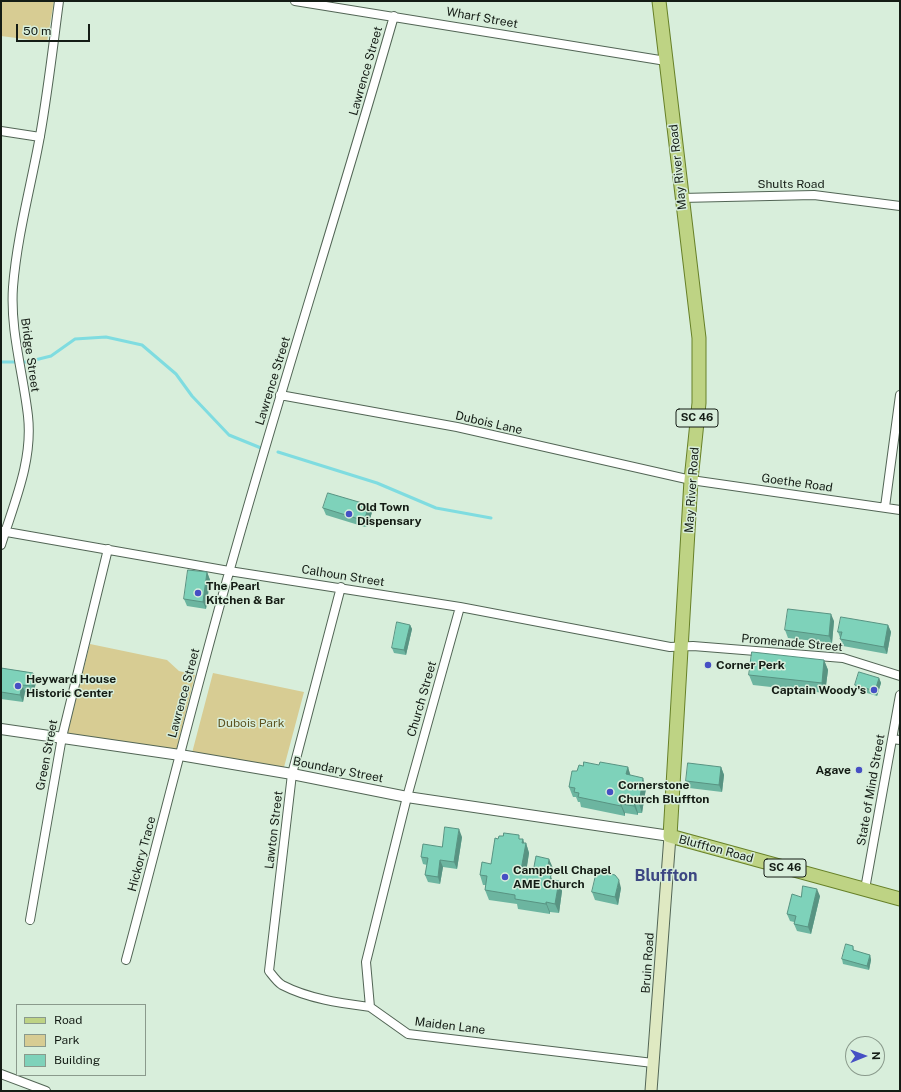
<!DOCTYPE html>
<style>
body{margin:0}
#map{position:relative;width:901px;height:1092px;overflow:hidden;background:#d8eedb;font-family:"Public Sans",sans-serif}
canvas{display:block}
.frame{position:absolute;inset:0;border:2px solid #141c15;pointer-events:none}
.legend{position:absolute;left:16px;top:1004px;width:130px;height:72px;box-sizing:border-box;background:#d8eedb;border:1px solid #8a9a8c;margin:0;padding:5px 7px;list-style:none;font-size:12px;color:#141c15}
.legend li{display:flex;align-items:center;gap:8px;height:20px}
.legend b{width:20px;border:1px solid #8a9a8c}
.north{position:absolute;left:845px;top:1036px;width:40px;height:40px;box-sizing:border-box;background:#d8eedb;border:1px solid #8a9a8c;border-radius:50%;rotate:89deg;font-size:11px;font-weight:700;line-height:16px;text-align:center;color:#141c15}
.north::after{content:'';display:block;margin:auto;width:14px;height:18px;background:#464fc4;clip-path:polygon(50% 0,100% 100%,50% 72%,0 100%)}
.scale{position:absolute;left:16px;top:24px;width:74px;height:18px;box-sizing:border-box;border:2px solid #141c15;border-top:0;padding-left:5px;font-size:12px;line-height:14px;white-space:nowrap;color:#141c15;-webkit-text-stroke:3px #d8eedb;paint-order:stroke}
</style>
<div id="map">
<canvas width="901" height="1092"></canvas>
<div class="frame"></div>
<ul class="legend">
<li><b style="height:5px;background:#bed384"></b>Road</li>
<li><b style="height:11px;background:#d7cc93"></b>Park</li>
<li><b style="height:11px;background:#7ed2ba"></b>Building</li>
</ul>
<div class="north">N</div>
<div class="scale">50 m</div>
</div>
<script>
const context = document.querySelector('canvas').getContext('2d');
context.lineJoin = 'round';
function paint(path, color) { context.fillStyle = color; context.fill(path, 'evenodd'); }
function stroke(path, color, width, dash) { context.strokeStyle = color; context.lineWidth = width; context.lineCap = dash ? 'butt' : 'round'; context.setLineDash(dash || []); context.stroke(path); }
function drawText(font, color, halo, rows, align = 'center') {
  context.font = font + ' "Public Sans",sans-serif'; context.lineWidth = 3; context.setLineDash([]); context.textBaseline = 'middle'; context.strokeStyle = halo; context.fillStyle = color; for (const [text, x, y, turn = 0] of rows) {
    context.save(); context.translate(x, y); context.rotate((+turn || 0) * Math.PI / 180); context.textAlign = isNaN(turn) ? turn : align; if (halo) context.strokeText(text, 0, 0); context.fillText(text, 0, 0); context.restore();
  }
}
paint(new Path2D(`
 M1,1H54L47,42L1,36Z
 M90,644L167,660L179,671L195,675L176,751L67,735Z
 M213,673L304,692L283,771L192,753Z`), '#d7cc93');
stroke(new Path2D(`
 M1,362H27L51,356L75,339L106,337L142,345L176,374L192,396L229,435L261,448
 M278,452L377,483L436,508L491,518`), '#7fdce0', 3);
const minor = new Path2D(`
 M295,1L666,61
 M1,131L40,137
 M681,198L814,195L900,206
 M280,395L457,427L691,480L900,510
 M885,507L900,395
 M1,531L229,571L460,607L670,647L693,646L843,658L900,676
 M1,545C14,503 33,461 28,416C23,372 10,331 13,287C17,236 31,186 40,136C48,91 53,46 59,1
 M341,587L292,774L269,971C273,976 277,982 282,985C309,999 340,1003 370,1007
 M460,607L407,797L366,962L370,1007L408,1034L653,1063
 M892,739L900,740
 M865,889L900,695
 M30,920L62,737L108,549
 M126,960C161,830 193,699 230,569C282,384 341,201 394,16
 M1,1074L46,1091`);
const tertiary = new Path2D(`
 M1,729L180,755L292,774L407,797L670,836`);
const secondary = new Path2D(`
 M651,1091L670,836`);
const primary = new Path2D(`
 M659,1L699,338V403L691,480L670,836L900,899`);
stroke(minor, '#526555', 10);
stroke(tertiary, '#526555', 12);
stroke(secondary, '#526555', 13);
stroke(primary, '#678028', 15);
stroke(minor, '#fff', 8);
stroke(tertiary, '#fff', 10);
stroke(secondary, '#dfe9c2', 11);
stroke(primary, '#bed384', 13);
paint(new Path2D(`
 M369,505L372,512L368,526L365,527L326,515L323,508Z
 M207,572L210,580L206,609L187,606L184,599Z
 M834,621L832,643L788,638L785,630Z
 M410,625L412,629L406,655L394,653L392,648Z
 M888,625L891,632L887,654L843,646L838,632Z
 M824,660L828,670L825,693L753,685L749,675Z
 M1,668L33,673L36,681L34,693L25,692L23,702L1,699Z
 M879,678L881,683L877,696L857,690L855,685Z
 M599,765L628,767L630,775L646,788L642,813H638V815L625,813V816L581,807L580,802H578L576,797H573L569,787L577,771Z
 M721,767L724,775L722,792L689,788L686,781Z
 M462,837L457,869L443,867L440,884L428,882L425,875L427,865L423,864L421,857L442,847Z
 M498,839H523L524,843H526L529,853L526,871L533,872L553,868L551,877L553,880L562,891L559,913L550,912V914L518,909L517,904L489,900L485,890L486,885H483L480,875L491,864Z
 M621,888L618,905L595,900L592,892Z
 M820,896L811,934L797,931L794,924V922L790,921L787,914L801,897Z
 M853,946L854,951L870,955L871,960L869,970L843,964L842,959Z`), '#6cb5a0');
paint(new Path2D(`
 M369,505L372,512L368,526L365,518Z
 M207,572L210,580L206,609L203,602Z
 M831,614L834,621L832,643L829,636Z
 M410,625L412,629L406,655L404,650Z
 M888,625L891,632L887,654L884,647Z
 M824,660L828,670L825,693L822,683Z
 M33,673L36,681L34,693L32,686Z
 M879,678L881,683L877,696L875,691Z
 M22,685L25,692L23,702L20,695Z
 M628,767L631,777L626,774Z
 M721,767L724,775L722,792L719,785Z
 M643,778L646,788L642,813L639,804Z
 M635,803L638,813V815L634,806Z
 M621,804L625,813V816L621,806Z
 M459,829L462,837L457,869L454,862Z
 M523,839L525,847L526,843L529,853L525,880L521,870Z
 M549,859L553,868L551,877L554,885V889L547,874Z
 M440,860L443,867L440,884L438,877Z
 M619,880L621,888L618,905L615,897Z
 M559,881L562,891L559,913L555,904Z
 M817,889L820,896L811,934L808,927Z
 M546,902L550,912V914L546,904Z
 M870,955L871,960L869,970L867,966Z`), '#589382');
const building = new Path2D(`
 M328,493L369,505L365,518L362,520L323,508Z
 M188,570L207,572L203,602L184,599Z
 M788,609L831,614L829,636L785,630Z
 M841,617L888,625L884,647L840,639L842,632H838Z
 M397,622L410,625L404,650L392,648Z
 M752,652L824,660L822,683L749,675Z
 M1,668L33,673L32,686L22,685L20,695L1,692Z
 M859,672L879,678L875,691L855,685Z
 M584,762L599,765L600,762L628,767L626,774L643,778L639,804L635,803L634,806L621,804V806L578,797L579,793L574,792L575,788L569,787L572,771H577L579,765L583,766Z
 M688,763L721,767L719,785L686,781Z
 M445,827L459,829L454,862L440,860L438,877L425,875L428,858L421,857L423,844L442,847Z
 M504,833L519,835V839H523L522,843H526L521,870L533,872L536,856L549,859L547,874L551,875L550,879L559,881L555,904L546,902V904L515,899V895L485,890L487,876L480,875L482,862L491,864L495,838L498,839L499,836H503Z
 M597,871L615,875L619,880L615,897L592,892Z
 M803,886L817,889L808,927L794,924L796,916L787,914L792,894L801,897Z
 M846,944L853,946V950L870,955L867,966L842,959Z`);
paint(building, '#7ed2ba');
stroke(building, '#589382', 1);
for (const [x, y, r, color] of [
 [349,514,4,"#464fc4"],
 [198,593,4,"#464fc4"],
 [708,665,4,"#464fc4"],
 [18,686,4,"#464fc4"],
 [874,690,4,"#464fc4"],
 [859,770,4,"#464fc4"],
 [610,792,4,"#464fc4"],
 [505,877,4,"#464fc4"]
]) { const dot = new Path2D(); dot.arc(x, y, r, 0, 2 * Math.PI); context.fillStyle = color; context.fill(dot); stroke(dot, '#d8eedb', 1.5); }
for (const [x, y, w] of [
 [697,418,42],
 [785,868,42]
]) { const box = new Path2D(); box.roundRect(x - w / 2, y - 9, w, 18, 3); context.fillStyle = '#d8eedb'; context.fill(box); stroke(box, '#141c15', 1); }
drawText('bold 11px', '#141c15', null, [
 ["SC 46",697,418],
 ["SC 46",785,868]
]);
drawText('12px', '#141c15', '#d8eedb', [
 ["Wharf Street",482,18,10],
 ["Lawrence Street",366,71,-74],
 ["May River Road",678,167,-96],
 ["Shults Road",791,184],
 ["Bridge Street",30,355,82],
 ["Lawrence Street",273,381,-73],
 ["Dubois Lane",489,423,13],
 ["Goethe Road",797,483,8],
 ["May River Road",692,490,-86],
 ["Calhoun Street",343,576,9],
 ["Promenade Street",792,643,5],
 ["Lawrence Street",184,693,-75],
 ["Church Street",422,699,-74],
 ["Green Street",47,755,-79],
 ["Boundary Street",338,770,11],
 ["State of Mind Street",871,790,-80],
 ["Lawton Street",274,830,-83],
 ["Bluffton Road",716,849,15],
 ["Hickory Trace",142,854,-75],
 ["Bruin Road",648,963,-86],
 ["Maiden Lane",450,1026,7]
]);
drawText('bold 12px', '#141c15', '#d8eedb', [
 ["Old Town",357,507],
 ["Dispensary",357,521],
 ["The Pearl",206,586],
 ["Kitchen & Bar",206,600],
 ["Corner Perk",716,665],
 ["Heyward House",26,679],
 ["Historic Center",26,693],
 ["Captain Woody's",866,690,"right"],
 ["Agave",851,770,"right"],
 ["Cornerstone",618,785],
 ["Church Bluffton",618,799],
 ["Campbell Chapel",513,870],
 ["AME Church",513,884]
], 'left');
drawText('12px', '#5e5421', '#d8eedb', [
 ["Dubois Park",251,723]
]);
drawText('bold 16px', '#3c4682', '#d8eedb', [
 ["Bluffton",666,876]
]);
</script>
